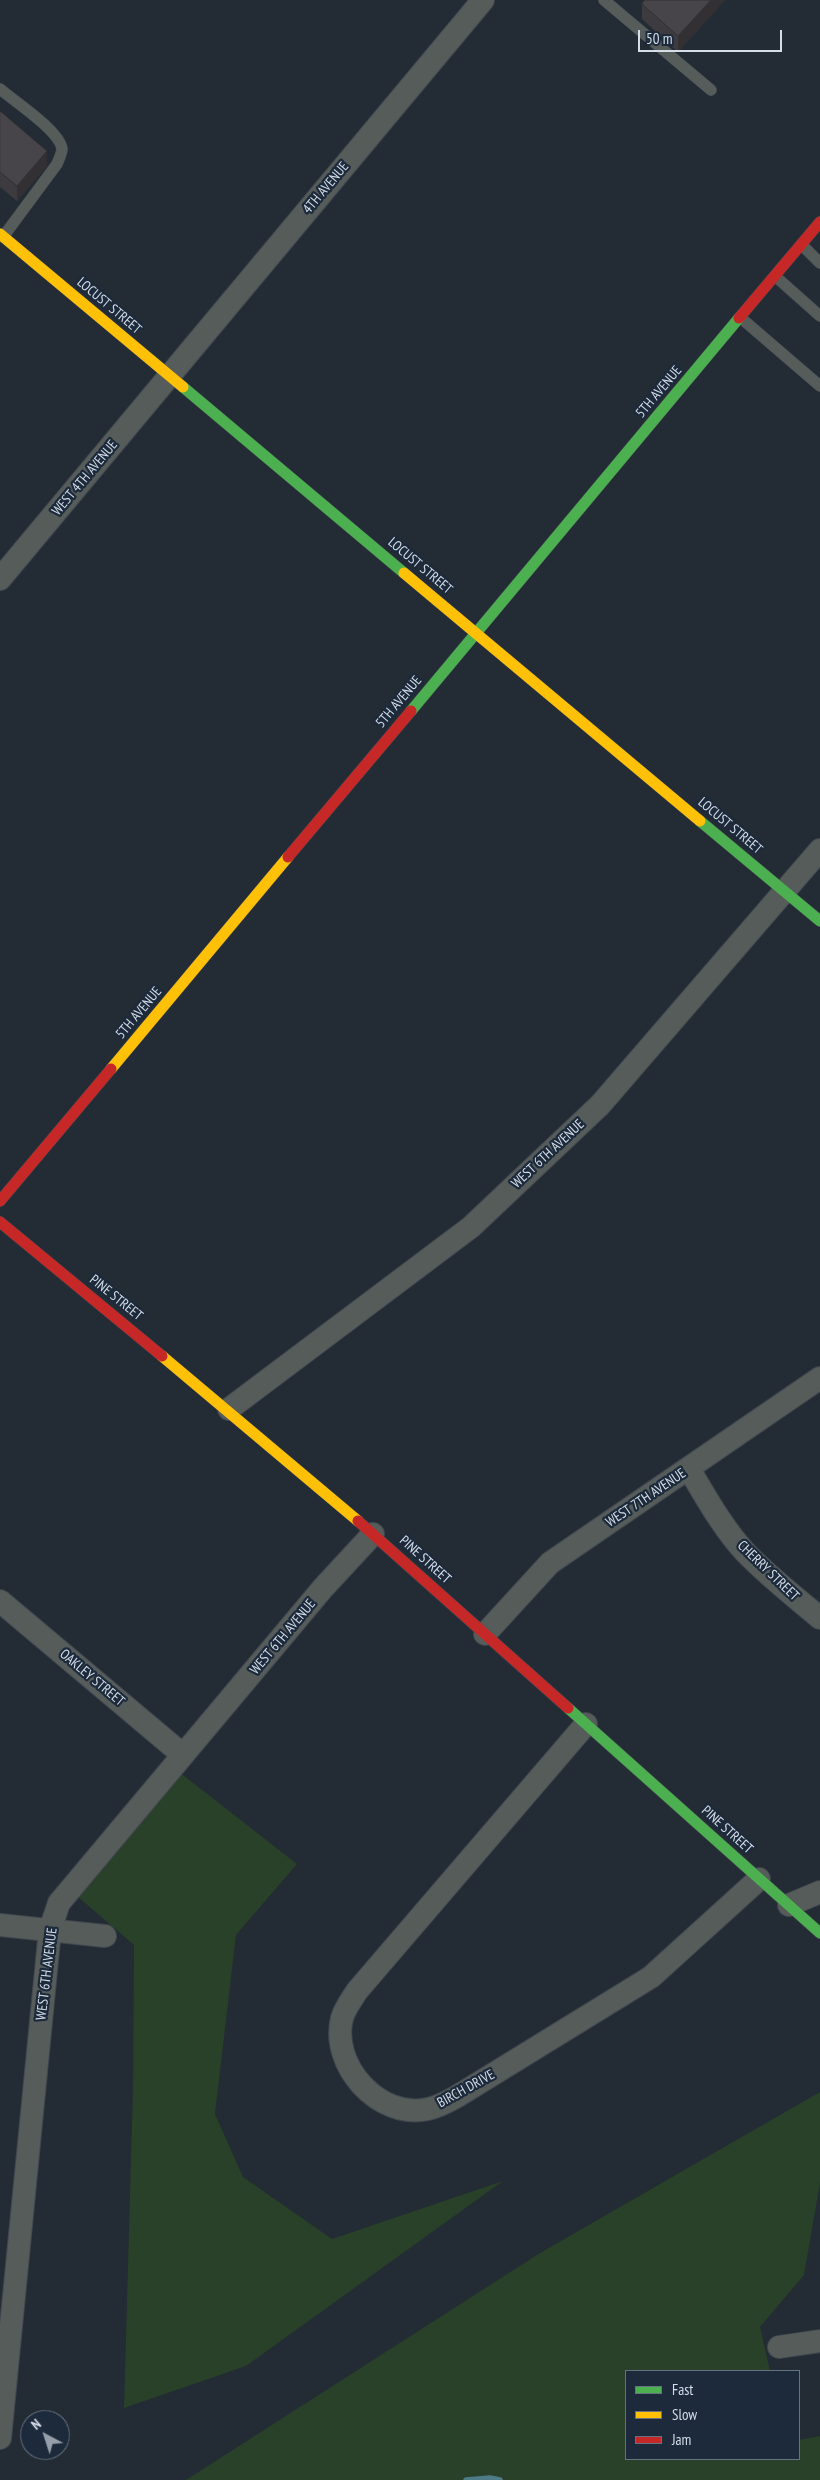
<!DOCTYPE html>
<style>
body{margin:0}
#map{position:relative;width:820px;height:2480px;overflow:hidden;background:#232b34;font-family:"PT Sans Narrow",sans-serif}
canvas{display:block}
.legend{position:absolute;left:625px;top:2370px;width:175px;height:90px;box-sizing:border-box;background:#1c2a3b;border:1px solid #667280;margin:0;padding:6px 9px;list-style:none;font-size:15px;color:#d4dde8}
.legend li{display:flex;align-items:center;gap:10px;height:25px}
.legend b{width:25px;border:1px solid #667280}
.north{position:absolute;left:20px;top:2410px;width:50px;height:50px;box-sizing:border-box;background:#1c2a3b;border:1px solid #667280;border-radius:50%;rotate:320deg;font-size:14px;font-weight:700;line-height:20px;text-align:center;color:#d4dde8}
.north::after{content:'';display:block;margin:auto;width:18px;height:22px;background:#969fa9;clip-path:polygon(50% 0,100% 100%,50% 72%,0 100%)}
.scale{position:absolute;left:638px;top:30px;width:144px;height:22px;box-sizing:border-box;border:2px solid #d4dde8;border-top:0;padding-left:6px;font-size:15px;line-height:18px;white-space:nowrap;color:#d4dde8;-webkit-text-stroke:4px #1c2a3b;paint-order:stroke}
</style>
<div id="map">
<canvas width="820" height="2480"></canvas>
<ul class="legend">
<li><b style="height:6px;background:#4caf50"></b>Fast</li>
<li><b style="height:6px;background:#ffc107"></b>Slow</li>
<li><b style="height:6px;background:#c62828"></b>Jam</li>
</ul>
<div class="north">N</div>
<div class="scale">50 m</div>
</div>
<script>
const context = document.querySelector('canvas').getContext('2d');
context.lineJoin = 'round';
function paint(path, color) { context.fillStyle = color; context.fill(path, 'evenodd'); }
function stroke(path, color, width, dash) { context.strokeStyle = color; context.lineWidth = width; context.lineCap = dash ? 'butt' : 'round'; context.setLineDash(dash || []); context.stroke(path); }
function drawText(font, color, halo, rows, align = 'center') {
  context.font = font + ' "PT Sans Narrow",sans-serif'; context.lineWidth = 4.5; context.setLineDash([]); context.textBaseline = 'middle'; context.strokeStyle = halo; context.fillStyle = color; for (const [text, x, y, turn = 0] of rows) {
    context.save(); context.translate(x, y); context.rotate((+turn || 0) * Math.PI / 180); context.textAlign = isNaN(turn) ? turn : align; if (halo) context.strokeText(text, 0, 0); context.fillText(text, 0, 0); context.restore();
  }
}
paint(new Path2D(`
 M174,1768L297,1864L236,1935L215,2114L243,2177L332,2239L503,2181L246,2366L124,2408L133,2088L134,1945L78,1897Z
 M820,2092V2183L804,2275L760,2327L770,2371H626V2459H799V2440L820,2436V2480H186L540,2253Z`), '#294029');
stroke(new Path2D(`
 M466,2480L490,2478L500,2480`), '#4d7b86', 5.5);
const lane = new Path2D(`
 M604,0L711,90
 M0,89C14,101 60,131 62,149C62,153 59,159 57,164L3,237
 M802,245L820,263
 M775,276L820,316
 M741,318L820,386`);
const street = new Path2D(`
 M0,579L483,0
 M229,1409L471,1227L600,1105L820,850
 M689,1469C706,1497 722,1527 745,1552C768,1576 794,1596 820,1618
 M0,1601L183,1755
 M485,1634L550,1563L820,1378
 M586,1724L357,1991C352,1999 345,2008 342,2018C330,2065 379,2120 428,2109C438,2107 447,2102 456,2097L651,1977L759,1879
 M789,1905L820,1892
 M0,1925L105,1936
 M779,2347L820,2341
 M0,2438L50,1930L59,1903L323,1588L373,1534`);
const fast = new Path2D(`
 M183,387L404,573
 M411,711L739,318
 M700,821L820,921
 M568,1708L820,1933`);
const slow = new Path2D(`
 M0,234L183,387
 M404,573L700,821
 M111,1069L288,857
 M162,1356L358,1521`);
const jam = new Path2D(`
 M739,318L820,222
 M288,857L411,711
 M0,1201L111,1069
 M0,1222L162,1356
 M358,1521L568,1708`);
stroke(lane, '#41474f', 12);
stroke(street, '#41474f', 24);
stroke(fast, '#41474f', 12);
stroke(slow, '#41474f', 12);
stroke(jam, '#41474f', 12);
stroke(lane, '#565c5a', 11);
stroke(street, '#565c5a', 22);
stroke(fast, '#4caf50', 11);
stroke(slow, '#ffc107', 11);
stroke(jam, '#c62828', 11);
paint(new Path2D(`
 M645,0H725L678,52L642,19V4Z
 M0,111L47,166L17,201L0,187Z`), '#3d3b3f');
paint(new Path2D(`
 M711,0H725L678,52V36Z
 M47,151V166L17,201V186Z`), '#323033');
const building = new Path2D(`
 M645,0H711L678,36L642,4Z
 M0,111L47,151L17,186L0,172Z`);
paint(building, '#474549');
stroke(building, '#323033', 1);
drawText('14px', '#d4dde8', '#1c2a3b', [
 ["4TH AVENUE",326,188,-50],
 ["LOCUST STREET",109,306,40],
 ["5TH AVENUE",659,392,-50],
 ["WEST 4TH AVENUE",85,478,-50],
 ["LOCUST STREET",420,566,40],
 ["5TH AVENUE",399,702,-50],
 ["LOCUST STREET",730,826,40],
 ["5TH AVENUE",139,1013,-50],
 ["WEST 6TH AVENUE",548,1154,-43],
 ["PINE STREET",116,1298,39],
 ["WEST 7TH AVENUE",646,1498,-34],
 ["PINE STREET",425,1560,42],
 ["CHERRY STREET",768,1571,44],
 ["WEST 6TH AVENUE",283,1637,-50],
 ["OAKLEY STREET",92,1678,40],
 ["PINE STREET",727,1830,42],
 ["WEST 6TH AVENUE",47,1974,-83],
 ["BIRCH DRIVE",466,2089,-29]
]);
</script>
